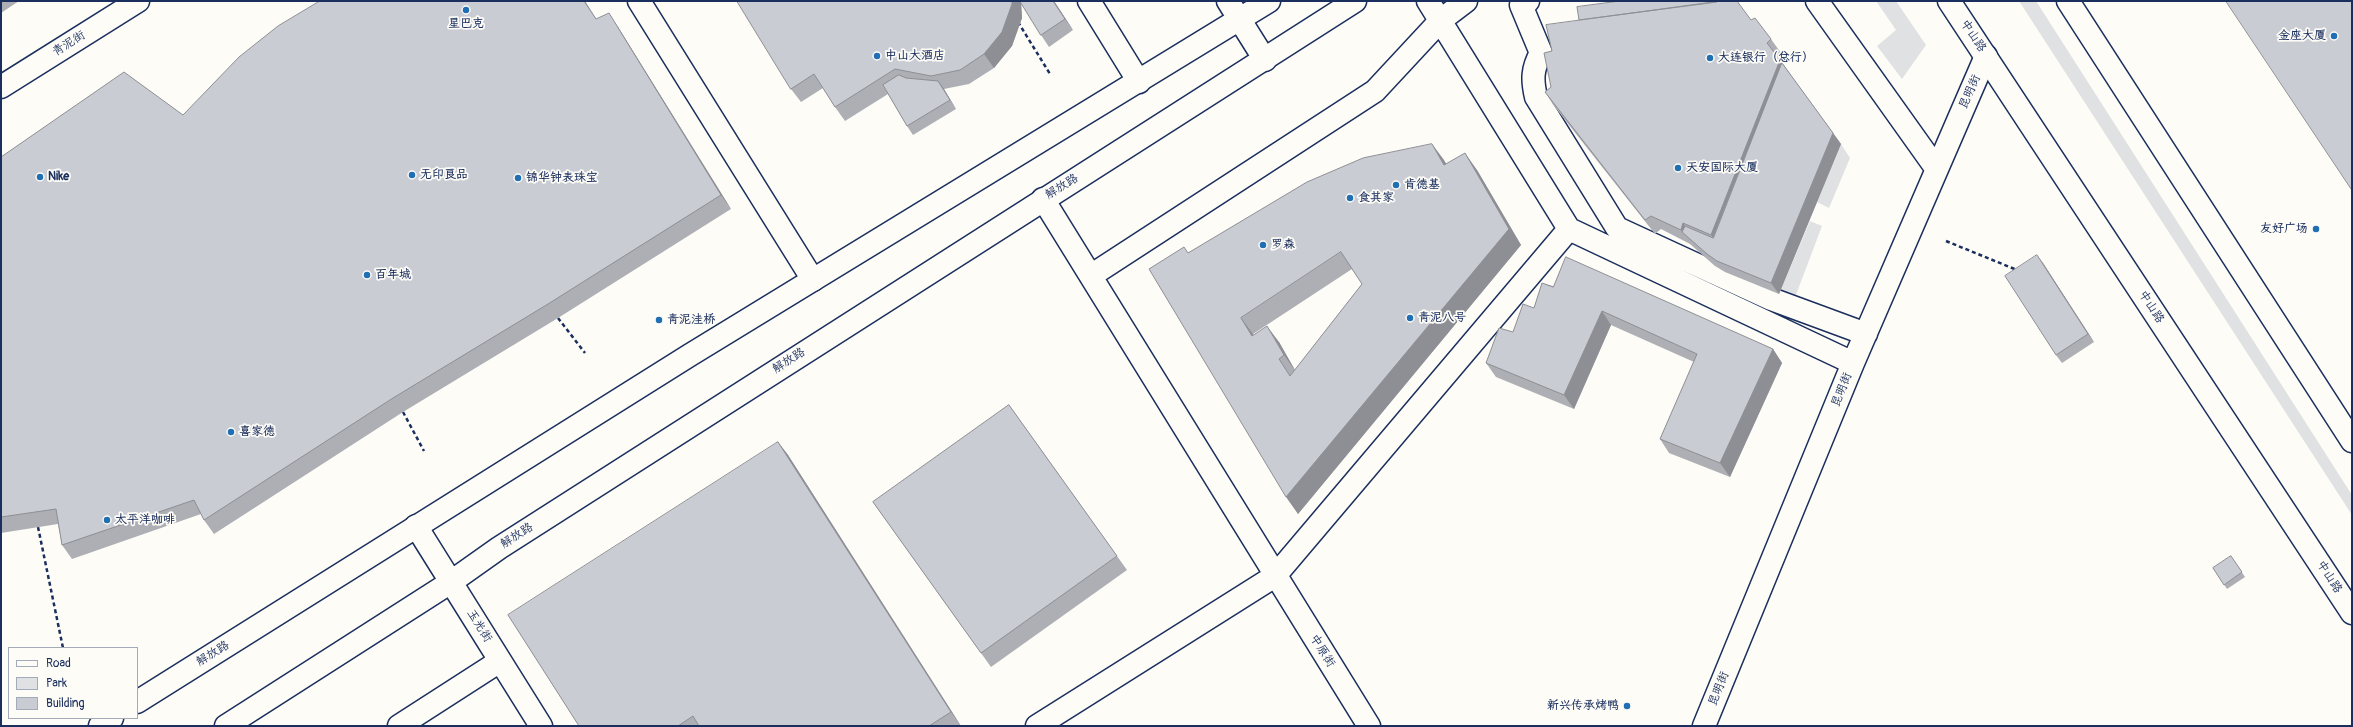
<!DOCTYPE html>
<meta charset="utf-8">
<style>
body{margin:0}
#map{position:relative;width:2353px;height:727px;overflow:hidden;background:#fdfcf7;font-family:Pangolin,sans-serif}
canvas{display:block}
.frame{position:absolute;inset:0;border:2px solid #1b2f5e;pointer-events:none}
.legend{position:absolute;left:8px;top:647px;width:130px;height:72px;box-sizing:border-box;background:#fdfcf7;border:1px solid #a3aaba;margin:0;padding:5px 7px;list-style:none;font-size:12px;color:#1b2f5e}
.legend li{display:flex;align-items:center;gap:8px;height:20px}
.legend b{width:20px;border:1px solid #a3aaba}
</style>
<div id="map">
<canvas width="2353" height="727"></canvas>
<div class="frame"></div>
<ul class="legend">
<li><b style="height:5px;background:#fdfcf7"></b>Road</li>
<li><b style="height:11px;background:#e0e1e3"></b>Park</li>
<li><b style="height:11px;background:#c9ccd3"></b>Building</li>
</ul>
</div>
<script>
const context = document.querySelector('canvas').getContext('2d');
context.lineJoin = 'round';
function paint(path, color) { context.fillStyle = color; context.fill(path, 'evenodd'); }
function stroke(path, color, width, dash) { context.strokeStyle = color; context.lineWidth = width; context.lineCap = dash ? 'butt' : 'round'; context.setLineDash(dash || []); context.stroke(path); }
function drawText(font, color, halo, rows, align = 'center') {
  context.font = font + ' Pangolin,"LXGW WenKai TC",sans-serif'; context.lineWidth = 3.5; context.setLineDash([]); context.textBaseline = 'middle'; context.strokeStyle = halo; context.fillStyle = color; for (const [text, x, y, turn = 0] of rows) {
    context.save(); context.translate(x, y); context.rotate((+turn || 0) * Math.PI / 180); context.textAlign = isNaN(turn) ? turn : align; if (halo) context.strokeText(text, 0, 0); context.fillText(text, 0, 0); context.restore();
  }
}
paint(new Path2D(`
 M1876,1H1896L1926,45L1902,79L1877,46L1896,30Z
 M2019,1H2036L2352,495V515Z
 M1841,144L1850,158L1829,208L1817,202Z
 M1810,221L1822,226L1794,300L1779,294Z`), '#e0e1e3');
const minor = new Path2D(`
 M639,1L813,280
 M1089,1L1139,82
 M1228,1L1265,60
 M1428,1L1569,229L1853,363
 M1528,1L1521,5L1541,53C1532,69 1532,80 1536,97L1617,228L1771,299L1866,334
 M1817,1L1936,168
 M1,87L138,1
 M1043,199L1369,726
 M1092,275L1375,91L1441,20L1466,1
 M416,526L541,726
 M399,726L500,661
 M1037,726L1275,576L1569,229
 M1704,726L1853,363L1986,56`);
const major = new Path2D(`
 M1949,1L2352,613
 M2068,1L2352,441
 M137,702L690,355L1269,1
 M100,726L112,718
 M226,726L451,582L499,548L1355,1`);
stroke(minor, '#1b2f5e', 25);
stroke(major, '#1b2f5e', 25);
stroke(new Path2D(`
 M1018,22L1050,74
 M1946,241L2017,270
 M558,318L585,353
 M403,412L424,451
 M38,527L63,648`), '#1b2f5e', 2.5, [4, 3]);
stroke(minor, '#fdfcf7', 22);
stroke(major, '#fdfcf7', 22);
paint(new Path2D(`
 M1,1H19L1,13Z
 M737,1H1054L1073,30L1049,47L1041,35L1021,3L1022,18L1012,46L994,68L969,84L944,89L956,109L913,135L907,126L888,94L845,121L835,107L823,88L801,102L791,89Z
 M596,19L618,27L731,209L558,318L403,412L214,534L204,520L201,514L72,559L62,545L58,524L1,533V157Z
 M1751,20L1771,39L1781,53L1777,56L1841,144L1779,294L1725,272L1715,266L1690,244L1661,229L1655,234L1554,106L1545,92L1551,87Z
 M1432,144L1446,164L1477,170L1521,245L1298,514L1188,253ZM1352,269L1362,284L1295,370L1279,342L1253,335V334Z
 M2043,263L2094,342L2062,363L2056,355Z
 M1542,283L1773,349L1782,363L1730,477L1669,453L1660,439L1694,362L1611,325L1574,409L1496,377L1486,363L1534,308Z
 M1009,405L1127,570L991,667L873,502Z
 M778,442L788,455L961,726H579Z
 M2231,556L2245,577L2227,589L2213,568Z`), '#adafb5');
paint(new Path2D(`
 M584,1H585L605,33L596,19Z
 M1012,1H1021L1022,18L1012,46L994,68L984,54Z
 M1053,1H1054L1073,30L1065,19Z
 M609,13L618,27L731,209L721,195Z
 M1780,60L1790,74L1721,249L1711,235Z
 M938,81L944,89L956,109L950,100Z
 M1833,133L1841,144L1779,294L1771,283Z
 M1432,144L1444,160L1456,181L1444,165Z
 M1465,153L1477,170L1521,245L1298,514L1286,497Z
 M1683,223L1693,237L1682,232L1681,230Z
 M2037,255L2043,263L2094,342L2088,334Z
 M1602,311L1611,325L1574,409L1564,395Z
 M1241,318L1253,334L1264,352L1252,336Z
 M1267,326L1279,342L1296,372L1284,355Z
 M1773,349L1782,363L1730,477L1720,463Z
 M778,442L788,455L961,726L951,712Z`), '#8d8f94');
const building = new Path2D(`
 M320,1H584L596,19L609,13L721,195L548,304L393,398L204,520L194,500L62,545L56,509L1,517V157L124,72L183,115L239,57L278,26Z
 M737,1H1012V4L1002,32L984,54L960,70L931,76L895,69L835,107L814,74L791,89Z
 M1020,1H1053L1065,19L1041,35Z
 M1620,1H1717V2L1579,20L1577,7Z
 M1721,1H1737L1751,20L1755,18L1771,39L1767,43L1780,60L1711,235L1683,223L1681,230L1651,216L1645,220L1545,92L1551,87L1544,53L1552,51L1546,25Z
 M2226,1H2352V190Z
 M1782,63L1833,133L1771,283L1717,261L1707,254L1682,232L1685,226L1713,238Z
 M899,75L906,78L938,81L950,100L907,126L883,85Z
 M1432,144L1444,165L1465,153L1509,229L1286,497L1149,269L1184,247L1188,253L1307,182L1363,158ZM1341,252L1362,284L1290,376L1279,359L1284,355L1267,326L1252,336L1241,318Z
 M2037,255L2088,334L2056,355L2005,276Z
 M1566,257L1773,349L1720,463L1660,439L1697,354L1602,311L1564,395L1486,363L1499,328L1513,332L1523,304L1534,308L1542,283L1553,287Z
 M1009,405L1117,556L981,653L873,502Z
 M778,442L951,712L929,726H699L693,716L678,726H579L508,615Z
 M2231,556L2242,572L2224,585L2213,568Z`);
paint(building, '#c9ccd3');
stroke(building, '#8d8f94', 1);
for (const [x, y, r, color] of [
 [466,10,4,"#1f6fb2"],
 [2334,36,4,"#1f6fb2"],
 [877,56,4,"#1f6fb2"],
 [1710,58,4,"#1f6fb2"],
 [1678,168,4,"#1f6fb2"],
 [412,175,4,"#1f6fb2"],
 [40,177,4,"#1f6fb2"],
 [518,178,4,"#1f6fb2"],
 [1396,185,4,"#1f6fb2"],
 [1350,198,4,"#1f6fb2"],
 [2316,229,4,"#1f6fb2"],
 [1263,245,4,"#1f6fb2"],
 [367,275,4,"#1f6fb2"],
 [1410,318,4,"#1f6fb2"],
 [659,320,4,"#1f6fb2"],
 [231,432,4,"#1f6fb2"],
 [107,520,4,"#1f6fb2"],
 [1627,706,4,"#1f6fb2"]
]) { const dot = new Path2D(); dot.arc(x, y, r, 0, 2 * Math.PI); context.fillStyle = color; context.fill(dot); stroke(dot, '#fdfcf7', 1.5); }
drawText('bold 12px', '#1b2f5e', '#fdfcf7', [
 ["星巴克",466,24,"center"],
 ["金座大厦",2326,36,"right"],
 ["中山大酒店",885,56],
 ["大连银行（总行）",1718,58],
 ["天安国际大厦",1686,168],
 ["无印良品",420,175],
 ["Nike",48,177],
 ["锦华钟表珠宝",526,178],
 ["肯德基",1404,185],
 ["食其家",1358,198],
 ["友好广场",2308,229,"right"],
 ["罗森",1271,245],
 ["百年城",375,275],
 ["青泥八号",1418,318],
 ["青泥洼桥",667,320],
 ["喜家德",239,432],
 ["太平洋咖啡",115,520],
 ["新兴传承烤鸭",1619,706,"right"]
], 'left');
drawText('12px', '#1b2f5e', '#fdfcf7', [
 ["中山路",1973,36,56],
 ["青泥街",69,44,-32],
 ["昆明街",1970,92,-66],
 ["解放路",1062,187,-32],
 ["中山路",2151,307,57],
 ["解放路",789,361,-33],
 ["昆明街",1842,390,-68],
 ["解放路",517,536,-33],
 ["中山路",2329,577,57],
 ["玉光街",479,626,58],
 ["中原街",1322,651,58],
 ["解放路",213,654,-32],
 ["昆明街",1719,689,-68]
]);
</script>
